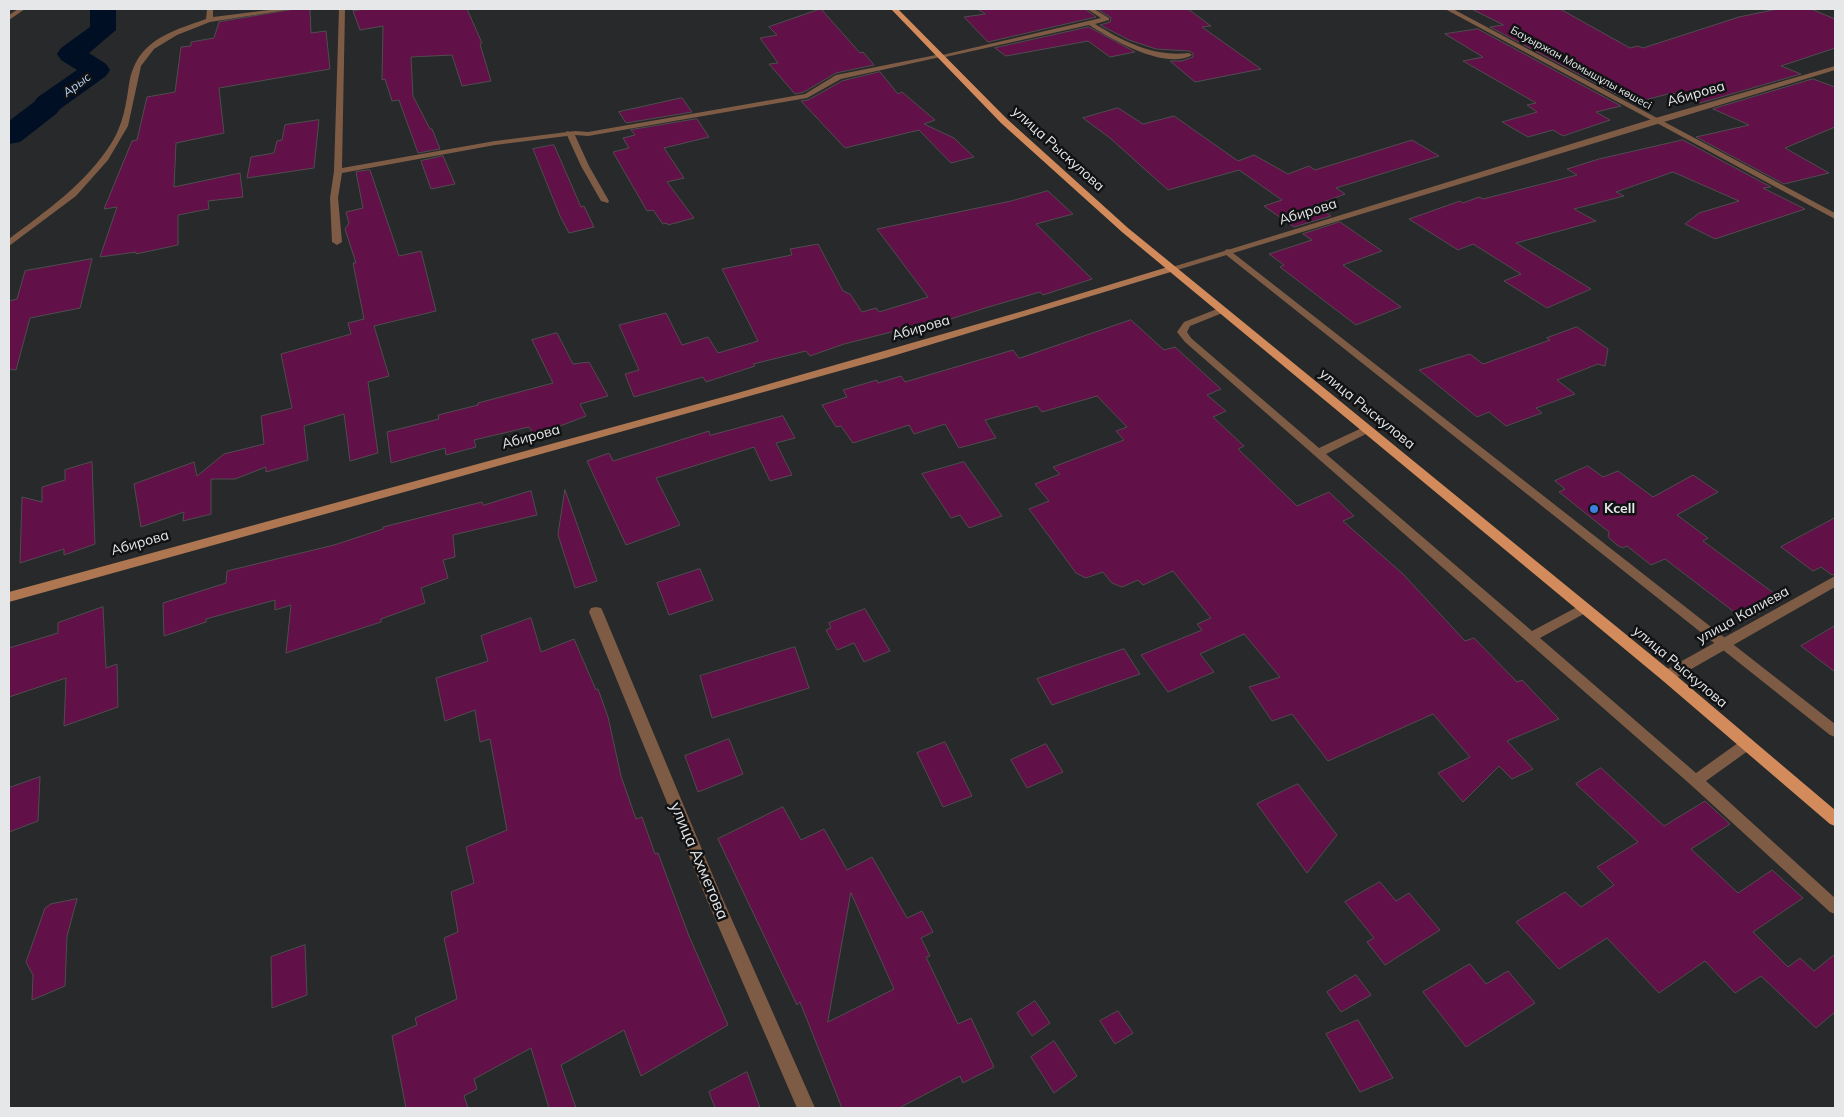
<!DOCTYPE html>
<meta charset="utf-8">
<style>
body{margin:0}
#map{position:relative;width:1844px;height:1117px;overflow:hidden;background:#27292b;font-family:Mulish,sans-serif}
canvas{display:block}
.frame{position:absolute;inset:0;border:10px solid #e6e7e9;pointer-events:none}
</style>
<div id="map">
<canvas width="1844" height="1117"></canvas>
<div class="frame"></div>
</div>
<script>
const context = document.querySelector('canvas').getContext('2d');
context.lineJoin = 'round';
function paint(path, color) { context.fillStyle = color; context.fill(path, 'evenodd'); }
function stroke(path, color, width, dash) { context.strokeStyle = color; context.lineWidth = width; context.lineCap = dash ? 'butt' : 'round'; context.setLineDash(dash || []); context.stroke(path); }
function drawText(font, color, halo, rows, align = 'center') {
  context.font = font + ' Mulish,sans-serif'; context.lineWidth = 5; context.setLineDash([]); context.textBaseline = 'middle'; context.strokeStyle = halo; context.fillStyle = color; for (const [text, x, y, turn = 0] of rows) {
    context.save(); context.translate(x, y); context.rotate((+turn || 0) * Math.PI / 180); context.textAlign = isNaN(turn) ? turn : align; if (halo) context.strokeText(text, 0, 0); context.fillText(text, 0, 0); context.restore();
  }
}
paint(new Path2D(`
 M90,9H116V30L89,53L106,64L110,70L106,76L60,109L56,114L20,142L9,144V121L34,102L38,97L77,70L61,60L57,54L61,48L90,27Z`), '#010f24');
const building = new Path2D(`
 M295,9H310L311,33L326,31L330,69L219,88L224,133L176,143L174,187L240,173L243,197L208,201L209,209L178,215V245L136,254V252L100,257L117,207L104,209L132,141L137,140L147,97L175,92L181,47L191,46V42L214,38L219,22Z
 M366,9H467L482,43L480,44L491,81L462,86L452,55L411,57L413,96L430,129H432L440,149L418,153L399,100L392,101L385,79L382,80L383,26L360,30L353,11Z
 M821,9L860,53L863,52L874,65L836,73L804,92L795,94L769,64L778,63L760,38L777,35L769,27Z
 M978,9H1085L1096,17L988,42L964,17L985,14Z
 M1097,9H1188L1211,26L1202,27L1261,69L1195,82L1170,61H1182L1193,57V53L1189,51L1156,49L1129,40L1100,25L1110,22L1111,18Z
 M1472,9H1560L1630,48L1638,46L1643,48L1739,17L1777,9H1811L1835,19V48L1781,66L1801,74L1700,103L1672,93L1633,103L1490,27L1503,25Z
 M1089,27L1135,52L1110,57L1088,41L1006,56L995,48Z
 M1478,29L1621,106L1596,112L1610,120L1563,136L1553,130L1528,137L1502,122L1537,112L1527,105L1536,103L1463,61L1483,57L1445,34Z
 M880,72L898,94L902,92L935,120L924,124L954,138L974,157L951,163L919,130L845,148L801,101L808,100L842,81Z
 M1813,79L1835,87V127L1785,148L1829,173L1784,184L1696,137L1749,125L1713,109Z
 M682,98L692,112L626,123L619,112Z
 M1118,108L1143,124L1174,116L1238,161L1254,155L1288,174L1309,166L1315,170L1412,140L1439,156L1336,188L1345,194L1316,205L1331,216L1294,227L1264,206L1282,200L1239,170L1168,190L1110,138L1083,118Z
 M697,119L709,137L664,148L684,178L667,182L694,218L668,225L667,223L663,224L653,210L647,211L613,152L629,148L623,138L635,135L631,130Z
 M319,120L314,168L247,178L251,157L274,153L277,141L282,140L285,125Z
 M1683,140L1771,187L1763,188L1805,209L1715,239L1685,224L1699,213L1739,201L1673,172L1616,192L1624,196L1574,209L1596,221L1516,243L1591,289L1547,308L1504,281L1521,274L1473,244L1458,250L1409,219L1460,201L1463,203L1479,197L1483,199L1577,175L1567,169L1599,159Z
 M554,145L581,207L584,206L594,227L569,233L560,216L533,149Z
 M443,156L455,184L431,189L421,161Z
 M370,170L399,256L421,251L436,311L374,326L389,376L368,382L378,453L350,461L344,414L304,426L308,460L266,472V467L235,479H211V514L183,521L184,512L141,527L134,484L194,462L197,476L224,454L264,444L261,416L292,408L281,354L351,334L348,323L364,319L353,263H356L345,229L349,223L346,212L363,208L356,172Z
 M1048,191L1073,214L1036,224L1092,279L1043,295L1040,292L985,308L910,332L907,328L844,344L810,356L806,351L753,364L755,366L706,382L703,377L634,397L625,374L639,370L619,325L666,313L682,345L708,337L718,353L758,341L722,269L792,255L790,249L818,244L843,291L850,294L862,312L876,308L879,312L928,297L877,229L1011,201Z
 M1340,222L1382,251L1343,265L1401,307L1356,325L1280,267L1284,265L1269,254L1312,240L1303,234Z
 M92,259L80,308L30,318L16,370L9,369V301L17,299L25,271Z
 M1131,320L1164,350L1175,347L1221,389L1207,395L1226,411L1213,417L1244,446L1238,449L1297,506L1329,492L1354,516L1343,521L1403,574L1465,641L1474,638L1517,682L1522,680L1559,719L1507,741L1533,769L1512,779L1499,766L1463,802L1438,773L1470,757L1433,714L1328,761L1292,714L1272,721L1249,687L1280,677L1244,634L1200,654L1214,672L1168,692L1141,655L1202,630L1197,624L1211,618L1173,571L1143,585L1138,580L1122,587L1112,583L1103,572L1086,578L1076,573L1029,509L1049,501L1035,484L1060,474L1053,467L1124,440L1116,431L1127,427L1097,396L1042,412L1037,406L985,420L996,438L959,448L945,424L914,434L909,425L853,443L841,426L836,427L822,405L847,397L843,390L877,380L878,383L901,376L905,382L1013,350L1019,358Z
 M1577,327L1608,349L1605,366L1598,364L1557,380L1575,394L1536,408L1542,413L1506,426L1489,412L1477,417L1419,370L1470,354L1483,364L1550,340L1547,338Z
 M557,333L573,364L589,362L608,396L580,404L586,416L542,433L534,435L529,427L474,440L476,447L446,455L445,448L391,463L387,432L439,419L438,415L478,405V403L553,383L532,340Z
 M783,416L795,438L776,443L792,475L770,481L754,447L656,478L680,525L626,545L587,461L609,453L613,461L709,431L710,435Z
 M92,462L95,544L64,555V549L20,563L22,497L42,502V487L65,480V470Z
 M964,462L1002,516L969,528L960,515L951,518L922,474Z
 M1588,466L1603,477L1618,471L1653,497L1693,475L1718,492L1677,515L1708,538L1703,541L1775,594L1771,596L1779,602L1746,621L1665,559L1651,565L1627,546L1623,548L1617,545L1608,537L1609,532L1559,492L1565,489L1555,481Z
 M565,490L597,581L575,588L558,535Z
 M531,491L537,515L453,535L455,557L443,560L448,578L421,588L425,603L381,619V622L286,653L291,605L275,610V600L206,619V622L164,636L163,603L226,583L227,571L334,545L383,529V527L482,502L483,505Z
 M1835,518V574L1832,575L1821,567L1813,571L1781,547Z
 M700,569L713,600L669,615L657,583Z
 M103,607L106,668L117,664L118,707L64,726L66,678L9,697V648L58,633V623Z
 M865,609L890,651L864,662L854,643L837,650L826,630L831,628L829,623Z
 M531,618L541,652L574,639L596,690L598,689L608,717L621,776L636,819L642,817L655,854L658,853L689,936L728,1025L641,1076L624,1030L561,1065L576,1108H549L531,1048L474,1079L477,1089L464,1096L468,1108H406L392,1036L417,1025L415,1018L457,999L444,938L458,932L451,892L474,883L466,847L507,830L490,739L480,742L475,710L445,721L436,678L488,661L481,636Z
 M1835,626V672L1801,646Z
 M795,647L809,688L712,718L700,676Z
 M1124,649L1140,674L1052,705L1037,679Z
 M729,739L743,774L698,792L685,756Z
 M945,742L972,796L943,807L917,753Z
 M1046,744L1063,772L1027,788L1011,760Z
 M1601,768L1664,826L1705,801L1730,824L1691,849L1738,893L1772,870L1803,898L1753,932L1788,967L1800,958L1814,971L1835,954V1012L1816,1028L1761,976L1735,993L1705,961L1659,993L1607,938L1559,969L1516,922L1565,892L1581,907L1614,885L1597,867L1638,842L1576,784Z
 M40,777L38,821L9,832V788Z
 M1298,784L1337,835L1307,873L1257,804Z
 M783,807L801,840L824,829L847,870L872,857L907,918L922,911L933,932L921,938L930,956L926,957L958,1024L971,1018L994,1067L963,1083L960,1076L899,1108H842L800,1002L797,1005L718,839ZM851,893L894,989L828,1022Z
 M1380,882L1396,901L1409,893L1440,930L1385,965L1367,942L1374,938L1345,902Z
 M77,899L67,936L65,986L32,1000L33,975L26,962L45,908L51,904Z
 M305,945L307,995L272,1008L271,957Z
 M1470,964L1486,984L1508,971L1535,1003L1466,1047L1423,992Z
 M1356,975L1371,995L1341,1012L1327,992Z
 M1035,1001L1050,1023L1032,1036L1017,1013Z
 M1118,1011L1133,1033L1115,1044L1100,1021Z
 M1358,1020L1393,1078L1360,1092L1326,1034Z
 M1054,1041L1077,1076L1054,1093L1031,1057Z
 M747,1072L760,1108H715L709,1092Z`);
paint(building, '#611148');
stroke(building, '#504c4e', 1);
paint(new Path2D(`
 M1087,9H1094L1109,18V20L1095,24C1125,42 1153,57 1189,53L1192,55C1166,71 1111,39 1089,25L941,58L938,56L1101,18Z
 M567,131L574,133L589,166L609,201L608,203L601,201L581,166L566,133Z
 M1228,249L1835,724V737L1830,735L1225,254V250Z
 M1222,307L1225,308V312L1190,326L1187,332L1191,338L1319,448L1364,427H1372L1373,429L1372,431L1326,454L1532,631L1581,605H1589L1591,608L1589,611L1540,638L1696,773L1742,740L1747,738L1752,740L1753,744L1752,748L1706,781L1835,898V914L1830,912L1691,785L1185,342L1177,332L1184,322Z`), '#7e5b44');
paint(new Path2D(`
 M18,9H25L9,20V15Z
 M207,9H213V17L277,9H293L210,22L177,35L154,49L141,66L128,126L108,160L76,196L9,246V239C47,210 86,184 112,142C123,124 126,105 129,84C136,41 169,32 206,19Z
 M339,9H345L342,168L495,141L575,131L588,132L805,94L836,75L941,54L945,56L841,79L807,98L588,136L575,135L495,145L342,173L338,198L342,242L337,245L332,242L330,198L334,171Z
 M1445,9H1453L1835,213V219Z
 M1835,576V587L1672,680L1667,682L1662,680L1660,676L1662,672Z
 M596,607L601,608L603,612L721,895L815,1108H797L707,900L589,612L591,608Z`), '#7e5b44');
paint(new Path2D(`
 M1835,66V70L1174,271H1168L1166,269L1652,119Z`), '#7e5b44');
paint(new Path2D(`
 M1171,266L1176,269L1174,271L886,358L9,602V592L734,394L1023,311Z`), '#ae7752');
paint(new Path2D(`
 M891,9H898L1007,119L1128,228L1672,672L1835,810V826L1830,824L1662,680L1122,232L1001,123Z`), '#d38b5b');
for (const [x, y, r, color] of [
 [1594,509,5,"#3f7fe0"]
]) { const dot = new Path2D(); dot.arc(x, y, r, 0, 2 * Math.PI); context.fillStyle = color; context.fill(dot); stroke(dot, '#111213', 2); }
drawText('11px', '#e6e7e9', '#111213', [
 ["Бауыржан Момышұлы көшесі",1581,68,29]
]);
drawText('italic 12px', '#b3d2f8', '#111213', [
 ["Арыс",77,85,-37]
]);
drawText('14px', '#e6e7e9', '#111213', [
 ["Абирова",1696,94,-16],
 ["улица Рыскулова",1058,149,42],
 ["Абирова",1308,212,-17],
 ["Абирова",921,328,-16],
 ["улица Рыскулова",1367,409,39],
 ["Абирова",531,437,-15],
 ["Абирова",140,543,-16],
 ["улица Калиева",1743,615,-29],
 ["улица Рыскулова",1680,667,40]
]);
drawText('bold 14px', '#e6e7e9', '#111213', [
 ["Kcell",1604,509]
], 'left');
drawText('16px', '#e6e7e9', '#111213', [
 ["улица Ахметова",699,861,67]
]);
</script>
